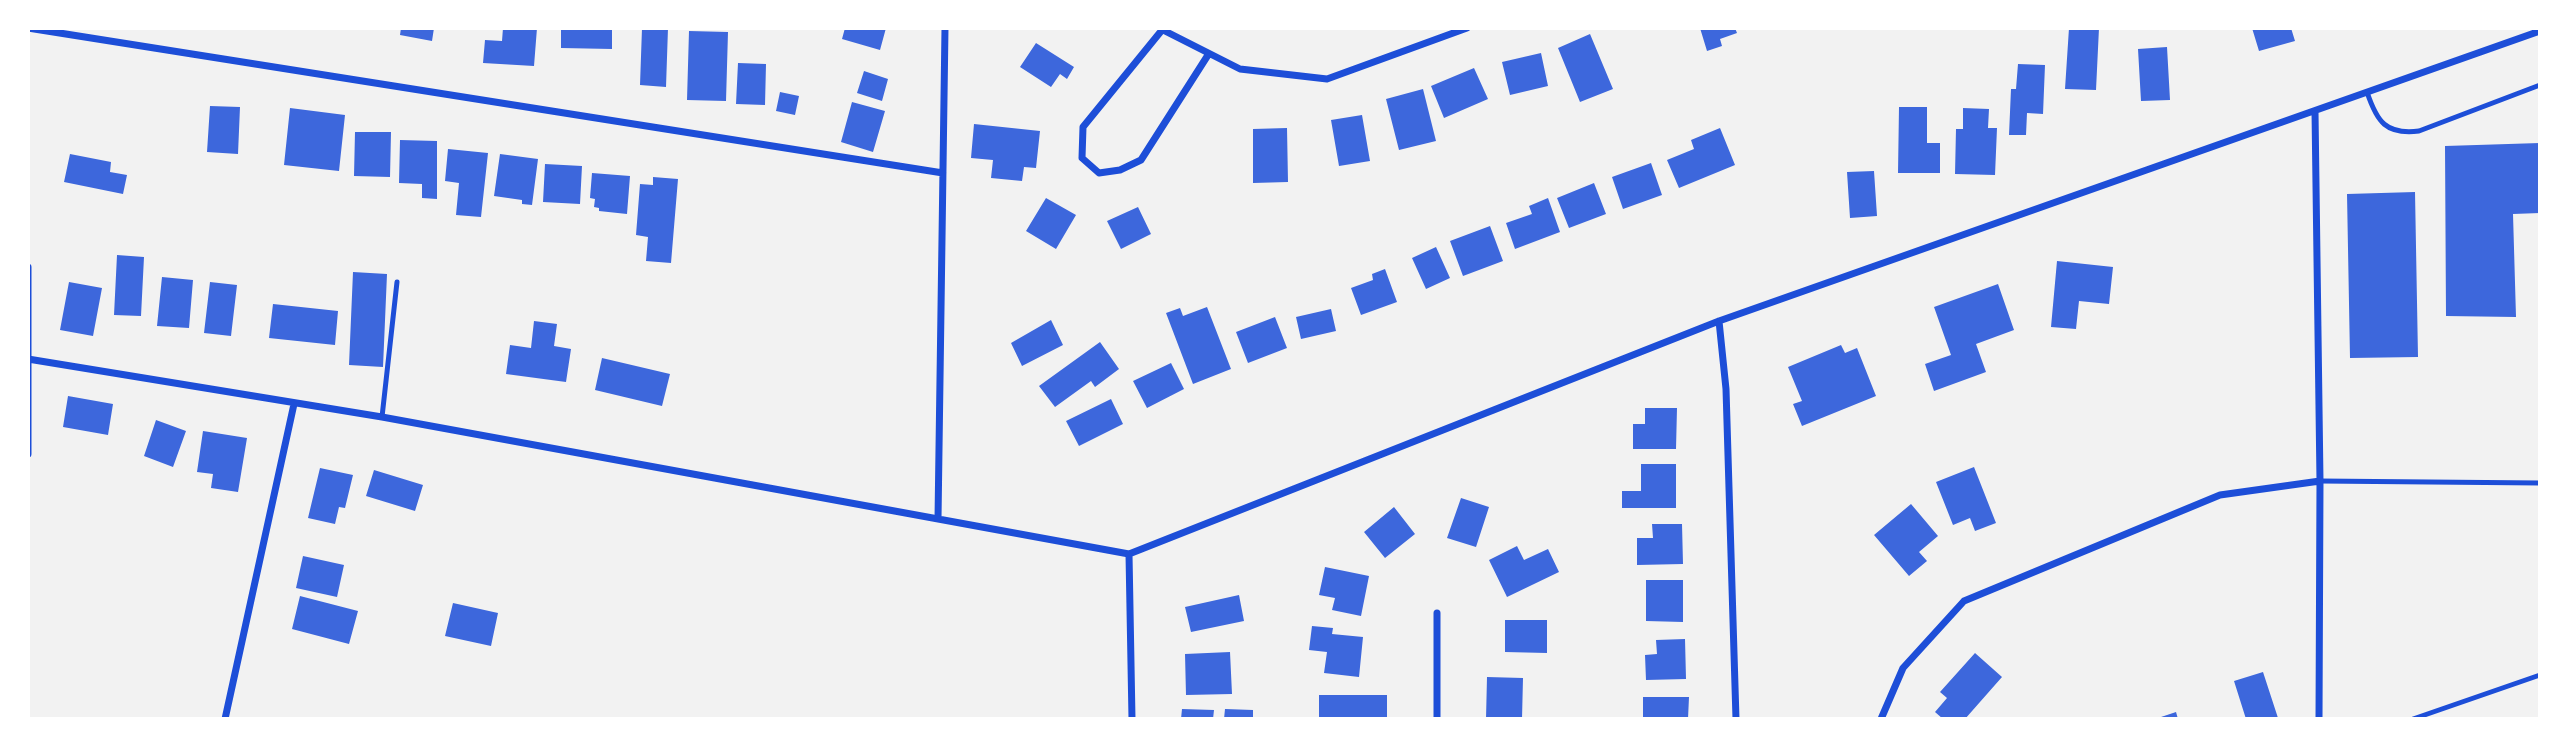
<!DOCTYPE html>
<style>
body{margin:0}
#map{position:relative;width:2568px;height:747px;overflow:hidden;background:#f2f2f2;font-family:"Open Sans",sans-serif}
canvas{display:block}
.frame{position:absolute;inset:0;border:30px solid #fff;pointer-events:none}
</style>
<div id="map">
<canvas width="2568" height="747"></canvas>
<div class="frame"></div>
</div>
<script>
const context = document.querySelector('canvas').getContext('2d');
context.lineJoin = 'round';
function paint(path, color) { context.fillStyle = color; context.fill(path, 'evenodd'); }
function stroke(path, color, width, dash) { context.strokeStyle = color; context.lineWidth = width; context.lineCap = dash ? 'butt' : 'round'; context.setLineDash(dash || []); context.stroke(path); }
paint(new Path2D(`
 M401,28H434L432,41L400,35Z
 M503,28H537L534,66L483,63L485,40L502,41Z
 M561,28H612V49L561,48Z
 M642,28H668L666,87L640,85Z
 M845,28H886L880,50L842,39Z
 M1700,28H1735L1737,33L1720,39L1722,46L1707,51Z
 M2069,28H2099L2096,90L2065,89Z
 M2252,28H2291L2295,41L2259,51Z
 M689,31L728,32L726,101L687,100Z
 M1590,34L1613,89L1580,102L1558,48Z
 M1036,43L1074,67L1067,79L1060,74L1051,87L1020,67Z
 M2167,47L2170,100L2141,101L2138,49Z
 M1541,53L1548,86L1510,95L1502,62Z
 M738,63L766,64L765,105L736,104Z
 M2018,64L2045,65L2043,114L2027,113L2026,135H2009L2011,89H2016Z
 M1474,68L1488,99L1444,118L1431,86Z
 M864,71L888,79L882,101L857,93Z
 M1423,89L1436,141L1399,150L1386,99Z
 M780,92L799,96L795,115L776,111Z
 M852,102L885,111L873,152L841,142Z
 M210,106L240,107L238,154L207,152Z
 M1899,107H1927V143H1940V173H1898Z
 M290,108L345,115L339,171L284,165Z
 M1963,108L1989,109L1988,128H1997L1995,175L1955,174L1956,129H1963Z
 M1362,115L1370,161L1339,166L1331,120Z
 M974,124L1040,131L1036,168L1024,167L1022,181L991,178L993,160L971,158Z
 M1287,128L1288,182L1253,183V129Z
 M1720,128L1735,165L1679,188L1667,160L1694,149L1691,140Z
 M355,132H391L390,177L354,176Z
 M400,140L437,141V199L422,198V184L399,183Z
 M2540,143V213L2513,214L2516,317L2446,316L2445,146Z
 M448,149L488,153L481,217L456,215L459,183L445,181Z
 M70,154L111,162L110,172L127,175L123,194L64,182Z
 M500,154L538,159L532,205L522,204V200L494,196Z
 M1651,163L1662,195L1623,209L1612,177Z
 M545,164L582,166L580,204L543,202Z
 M1874,171L1877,216L1850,218L1847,172Z
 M592,173L630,176L627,214L599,211V208L594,207L595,199L590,198Z
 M653,177L678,179L671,263L646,261L648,237L636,235L640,184L653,185Z
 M1594,183L1606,214L1569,228L1557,198Z
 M2415,192L2418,357L2350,358L2347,194Z
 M1046,198L1076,215L1056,249L1026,231Z
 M1548,198L1560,232L1515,249L1506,223L1532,214L1529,206Z
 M1138,207L1151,234L1121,249L1107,221Z
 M1490,226L1503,261L1463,276L1450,241Z
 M1436,247L1450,278L1426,289L1412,258Z
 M117,255L144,257L141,316L114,315Z
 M2057,261L2113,267L2109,304L2079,301L2076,329L2051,327Z
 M1385,269L1397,302L1361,315L1351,288L1373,280L1372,274Z
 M353,272L387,274L383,367L349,365Z
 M162,277L193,280L189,328L157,326Z
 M69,282L102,288L93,336L60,330Z
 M210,282L237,285L231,336L204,333Z
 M1998,284L2014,330L1976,344L1986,372L1934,391L1925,364L1951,355L1934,307Z
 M273,304L338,311L335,345L269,338Z
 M1207,307L1231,369L1193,384L1166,313L1180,308L1183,316Z
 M1331,309L1336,331L1301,339L1296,317Z
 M1275,317L1287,348L1248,363L1236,332Z
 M1051,320L1063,345L1022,366L1011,343Z
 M534,321L557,324L554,346L571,349L566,382L506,374L510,345L531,348Z
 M1100,342L1119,369L1095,387L1091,381L1055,407L1039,386Z
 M1841,345L1845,353L1857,348L1876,396L1802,426L1793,404L1802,401L1788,367Z
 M602,358L670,374L662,406L595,390Z
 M1171,363L1184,389L1147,408L1133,381Z
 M68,396L113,404L108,435L63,427Z
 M1111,399L1123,424L1079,446L1066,421Z
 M1645,408H1677L1676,449H1633V424H1645Z
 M156,420L186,431L173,467L144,456Z
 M203,431L247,438L238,492L211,488L213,474L197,472Z
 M1641,464H1676V508H1622V491H1641Z
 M1974,467L1996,523L1975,531L1970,518L1953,525L1936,482Z
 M320,468L353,475L345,508L339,507L335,524L308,518Z
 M374,470L423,485L415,511L366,496Z
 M1461,498L1489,507L1476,547L1447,538Z
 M1911,504L1938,536L1919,552L1927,561L1909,576L1874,535Z
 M1394,507L1415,534L1385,558L1364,532Z
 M1652,524H1682L1683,564L1637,565V538H1653Z
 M1517,546L1524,560L1548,549L1559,572L1507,597L1489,560Z
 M303,556L344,565L337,597L296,588Z
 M1325,567L1369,576L1361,616L1332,610L1335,598L1319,595Z
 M1646,580H1683V622L1646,621Z
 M1239,595L1244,621L1191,632L1185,607Z
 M300,596L358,611L349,644L292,629Z
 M453,603L498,613L491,646L445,636Z
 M1505,620H1547V653L1505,652Z
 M1312,626L1333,628L1332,634L1363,637L1359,677L1324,673L1327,652L1309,650Z
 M1685,639L1686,679L1646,680L1645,655L1657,654L1656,640Z
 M1230,652L1232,694L1186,695L1185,654Z
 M1975,653L2002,677L1965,719H1943L1935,712L1947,698L1940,692Z
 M2263,672L2278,718L2246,719L2234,681Z
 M1487,677L1523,678L1522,719H1486Z
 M1319,695H1387V719H1319Z
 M1643,697H1689L1688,719H1643Z
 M1182,709L1214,710L1213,719H1181Z
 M1225,709L1253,710V719H1224Z
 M2176,712L2178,719H2155Z`), '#3d67dc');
stroke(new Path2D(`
 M2367,92C2377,122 2386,135 2419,131L2540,85
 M382,417L397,282
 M2320,481L2540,483
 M2413,719L2540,675`), '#1d4ed8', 5);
stroke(new Path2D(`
 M28,28L943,173
 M1161,29L1240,69L1327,79L1467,28
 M1162,30L1083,127L1082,158L1099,173L1120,170L1141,160L1208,55
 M2315,111L2320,481L2319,719
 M28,267V454
 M1719,321L1726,389L1736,719
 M28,359L382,417L1129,554L1719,321L2540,31
 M938,519L945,28
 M1129,554L1132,719
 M1437,613V719
 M225,719L294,404
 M1881,719L1903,668L1964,601L2220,495L2320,481`), '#1d4ed8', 7);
</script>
